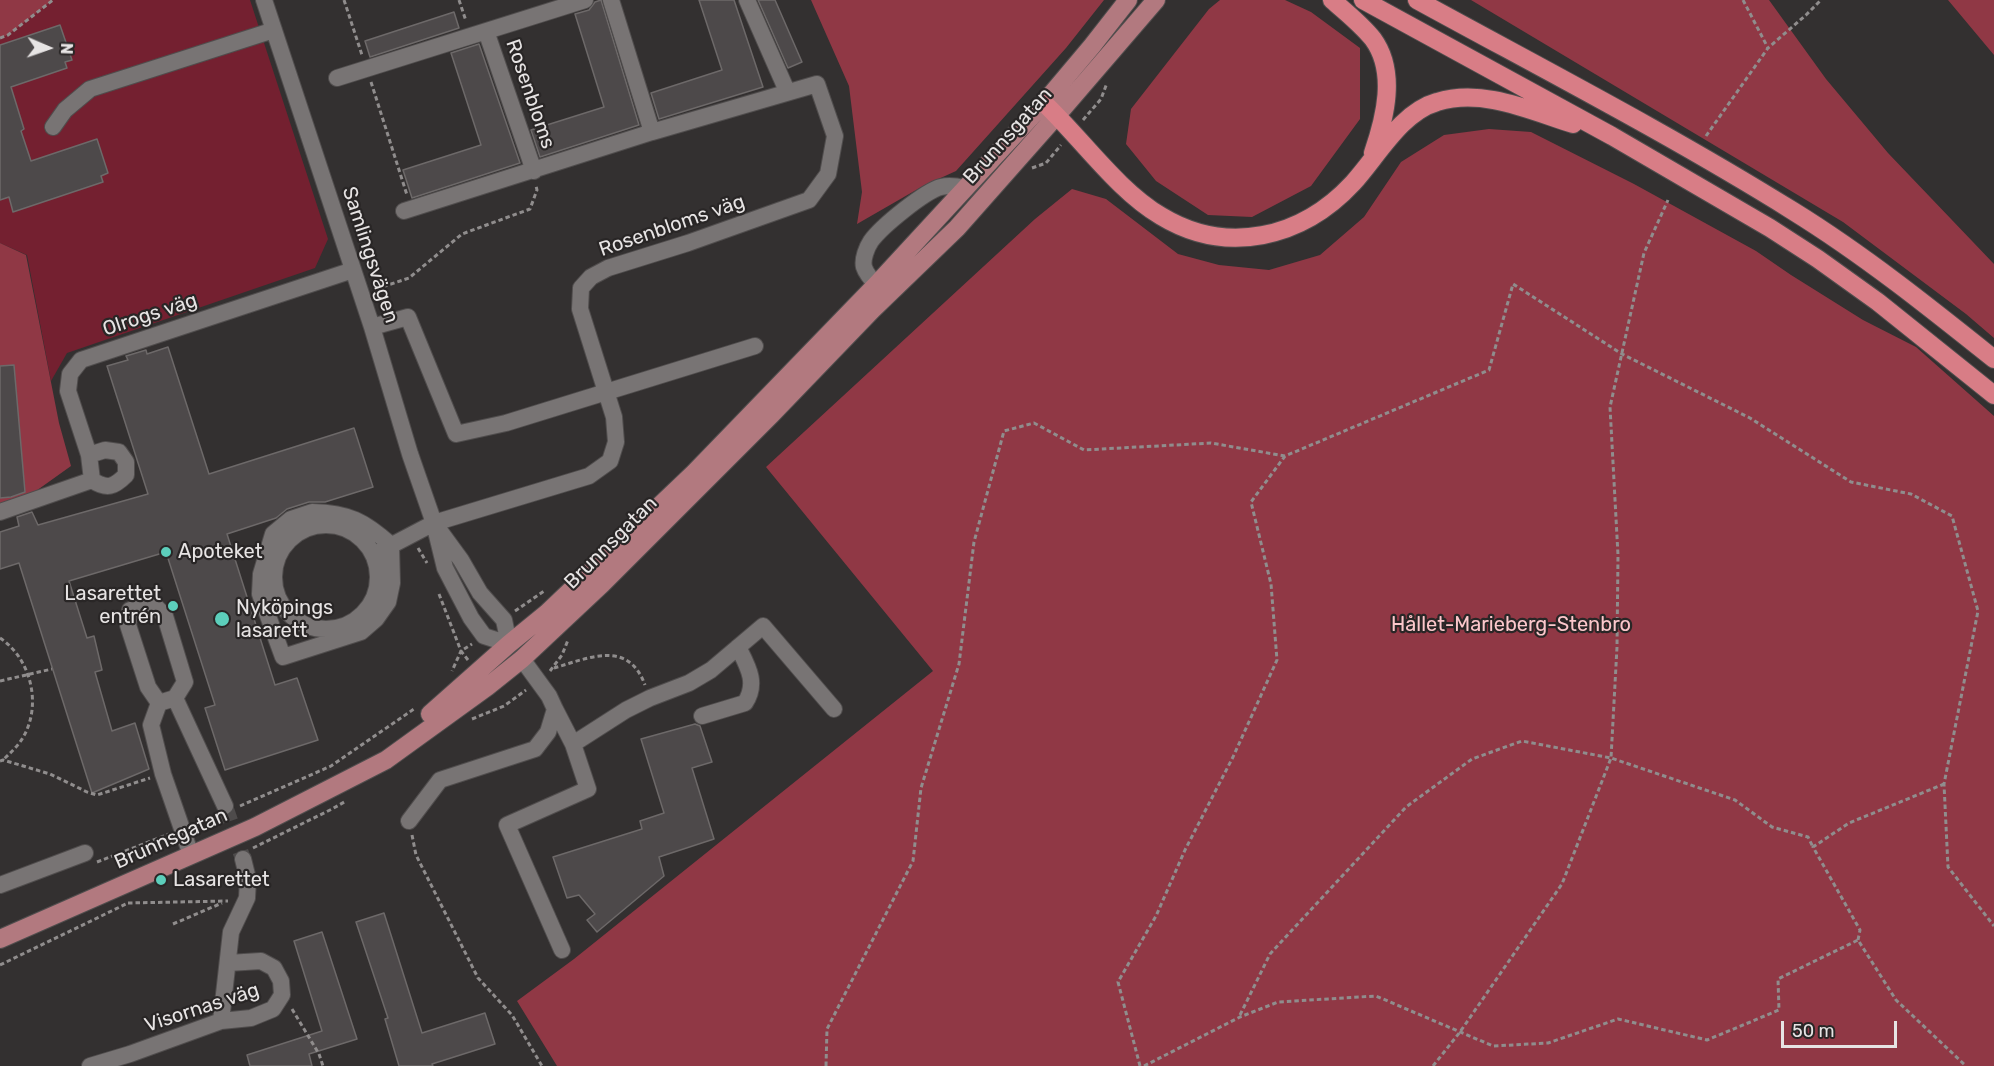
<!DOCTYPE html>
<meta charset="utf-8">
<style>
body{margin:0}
#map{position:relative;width:1994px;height:1066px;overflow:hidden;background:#333030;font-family:Rubik,sans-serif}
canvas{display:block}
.north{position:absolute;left:18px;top:18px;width:60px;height:60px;-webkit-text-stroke:4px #292626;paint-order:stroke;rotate:92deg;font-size:16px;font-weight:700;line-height:24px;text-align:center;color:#e7e4e4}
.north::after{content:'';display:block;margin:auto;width:21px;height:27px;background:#e7e4e4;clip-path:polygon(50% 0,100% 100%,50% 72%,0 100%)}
.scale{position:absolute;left:1781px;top:1021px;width:116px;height:27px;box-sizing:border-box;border:3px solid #e7e4e4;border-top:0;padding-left:8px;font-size:18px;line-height:21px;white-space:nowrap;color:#e7e4e4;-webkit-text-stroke:4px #292626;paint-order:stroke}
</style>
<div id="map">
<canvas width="1994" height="1066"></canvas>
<div class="north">N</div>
<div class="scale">50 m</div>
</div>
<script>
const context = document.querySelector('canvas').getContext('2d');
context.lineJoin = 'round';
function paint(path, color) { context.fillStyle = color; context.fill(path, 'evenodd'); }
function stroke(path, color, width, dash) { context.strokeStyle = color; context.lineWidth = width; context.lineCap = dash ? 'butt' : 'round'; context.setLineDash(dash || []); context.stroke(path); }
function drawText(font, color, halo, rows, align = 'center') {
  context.font = font + ' Rubik,sans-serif'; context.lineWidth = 4.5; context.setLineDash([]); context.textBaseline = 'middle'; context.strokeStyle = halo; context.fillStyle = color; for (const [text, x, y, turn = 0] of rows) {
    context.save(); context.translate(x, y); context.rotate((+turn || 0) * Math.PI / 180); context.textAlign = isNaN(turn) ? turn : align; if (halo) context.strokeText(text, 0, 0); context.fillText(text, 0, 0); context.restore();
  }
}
paint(new Path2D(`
 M53,0H250L328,239L315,268L67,353L51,381L27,255L0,243V38L8,35Z`), '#742030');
paint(new Path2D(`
 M0,0H53L8,35L0,38Z
 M811,0H1104L1066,48L956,171L923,186L857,224L862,192L849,86Z
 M1220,0H1285L1311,12L1360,48V119L1311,186L1252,217L1208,215L1156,181L1126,144L1131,109L1209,9Z
 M1471,0H1769L1826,79L1888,153L1994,264V338L1966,314L1843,222Z
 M1948,0H1994V55Z
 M1489,129L1531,132L1634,184L1756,251L1791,275L1863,320L1916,347L1994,416V1066H557L517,1001L574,959L933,671L766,467L1035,219L1072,189L1106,199L1178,254L1219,265L1269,270L1320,255L1364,217L1401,162L1444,135Z
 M0,243L26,255L59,423L71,466L36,491L0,504Z`), '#903845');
const building = new Path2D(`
 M601,0L639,125L540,157L531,130L604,107L575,14L589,10L595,2Z
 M699,0H734L763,87L659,119L651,93L722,70Z
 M758,0H775L802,62L788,68Z
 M454,12L459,28L370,57L365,41Z
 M60,25L72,60L65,62L67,68L11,87L24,129L21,131L31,161L97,139L108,173L101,176L103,182L13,212L9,197L0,200V45Z
 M479,44L520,163L412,198L403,170L481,145L451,53Z
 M168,347L209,474L354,428L373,487L325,502H309L287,509L276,518L227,534L275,685L297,678L318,740L225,770L205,708L215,705L166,552L69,581L87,638L94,636L102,670L95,672L112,731L135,723L149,769L92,793L19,563L0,569V532L19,526L17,517L32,512L38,525L148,494L107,366L128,360L126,356L146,350L147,354Z
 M14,365L25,492L11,497L0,498V366Z
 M695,724L700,726L712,762L692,768L714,839L659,857L664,876L597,932L587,920L595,914L579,895L567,898L553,857L642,829L640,821L664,813L641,739Z
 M384,913L422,1033L485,1013L495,1044L432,1064L433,1066H399L385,1019L388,1018L356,922Z
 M322,932L357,1039L309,1054L312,1066H250L247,1055L322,1031L294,941Z`);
paint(building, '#4d494a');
stroke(building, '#6d6969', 1.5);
stroke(new Path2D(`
 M225,806L243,859`), '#4e4b4b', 16, [16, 8]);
const minor = new Path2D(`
 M264,0L372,327L410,454L434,523L445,568L471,618L484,636L509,644L504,620L480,593L461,560L434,523
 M611,0L652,132
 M747,0L787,91
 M486,31L534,171
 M337,78L585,0
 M53,127L65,110L90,89L274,30
 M884,293C878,286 867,277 864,267C862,259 867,247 871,241C882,226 925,191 941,187C949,185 956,186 964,188
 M372,327L408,317L456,434L506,423L755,346
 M89,455L105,450L119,452L126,462V475C114,487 107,490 92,480
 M92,480L89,455L68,391L70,374L81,360L353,270
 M0,512L92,480
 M312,512C349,513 364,521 391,545L392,583L388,602L376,619L361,632L283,657L260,594L261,574L273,534L291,519Z
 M274 577a52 52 0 1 1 104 0a52 52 0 1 1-104 0Z
 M373,555L434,523L589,476L610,461L616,442L614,417L580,309L581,288L591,277L608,268L688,243L809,200L828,174L835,136L817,84L652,132L404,211
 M152,603L165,616L185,682L175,698L159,703L148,687L128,625L130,610Z
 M175,698L225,806
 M159,703L151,725L163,774L191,855
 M555,709L573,744L626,710L650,698L689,683L711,670L763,626L834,709
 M702,716L745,703C758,683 748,667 738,647
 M409,821L440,780L535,749L548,732L555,709L549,696L522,659
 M0,885L85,853
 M562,950L507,825L588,789L573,744
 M221,1021L231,932L247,898L248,879L243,859
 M90,1066L130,1054L221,1021L251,1018L273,1009L282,995L281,981L274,968L261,961L228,963`);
const major = new Path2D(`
 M430,714L509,644L547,613L694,473L876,285L1044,103L1092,46L1128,0
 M0,939L255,827L386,760L487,687L522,659L602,584L771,415L872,310L957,228L1057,115L1156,0`);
const highway = new Path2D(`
 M1332,0C1346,12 1362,25 1373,39C1397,72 1385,118 1373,153
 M1363,0L1612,136L1770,228L1818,259L1878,302L1994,395
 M1417,0C1543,69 1671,135 1793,211C1864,255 1929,307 1994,359
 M1044,103C1081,138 1118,191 1161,216C1227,256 1302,238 1353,183C1377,157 1401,112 1437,102C1482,88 1529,110 1573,124`);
stroke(minor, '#504d4d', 18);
stroke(major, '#504d4d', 20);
stroke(highway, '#504d4d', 20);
stroke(new Path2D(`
 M344,0L362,55
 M459,0L466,21
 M1743,0L1768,48
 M0,38L8,35L53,0
 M371,82L407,195
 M1083,120L1101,99L1107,83
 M1706,136L1768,48L1806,15L1821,0
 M1032,168L1046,163L1061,145
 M376,289L409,278L462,234L530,209L537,190L536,186
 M418,548L427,563
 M439,594L461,651L452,671
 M515,611L544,591
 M0,638C33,660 43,710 20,742C15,749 9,754 3,760
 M468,660L461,651L472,644
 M554,668C589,658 628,639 645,685
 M550,671L562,655L568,640
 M0,681L52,669
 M472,719L504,706L526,690
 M0,761L3,760L50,774L87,792L97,795L150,778
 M240,806L331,766L414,709
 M195,824L214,816
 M412,835L416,855L478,978L512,1015L542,1066
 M253,848L332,809L346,801
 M97,862L169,834
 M128,903L228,901
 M173,924L222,903
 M1858,940L1860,930L1813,847L1849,823L1944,784
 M0,965L126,904
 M292,1009L319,1054L323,1066
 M1240,1015L1270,954L1406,807L1472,759L1522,741L1611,758L1735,800L1772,827L1808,837L1813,847
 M826,1066L827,1029L913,861L921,788L959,664L974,542L1004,431L1034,423L1084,450L1211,443L1285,456
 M1140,1066L1118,982L1156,916L1185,850L1233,757L1277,660L1271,584L1251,502L1285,456L1489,370L1513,284L1622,354L1750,418L1851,482L1911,494L1952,516L1978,611L1944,784L1948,867L1994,926
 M1144,1066L1240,1017L1278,1002L1376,996L1493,1046L1548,1043L1618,1019L1707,1040L1779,1010L1778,979L1858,940L1896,1000L1966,1066
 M1433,1066L1460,1032L1562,884L1611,758L1617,647L1618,555L1610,407L1644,253L1668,200`), '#908d8d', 3, [4.5, 3]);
stroke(minor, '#787474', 16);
stroke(major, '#b2797f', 18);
stroke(highway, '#d87d86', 18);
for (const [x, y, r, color] of [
 [166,552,6,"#5ccebb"],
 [173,606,6,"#5ccebb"],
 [222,619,8,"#5ccebb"],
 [161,880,6,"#5ccebb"]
]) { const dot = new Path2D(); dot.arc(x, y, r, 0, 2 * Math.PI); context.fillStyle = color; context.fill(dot); stroke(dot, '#292626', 2); }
drawText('20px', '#e7e4e4', '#292626', [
 ["Rosenbloms",530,94,71],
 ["Brunnsgatan",1008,136,-48],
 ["Rosenbloms väg",672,226,-19],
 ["Samlingsvägen",370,255,72],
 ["Olrogs väg",150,315,-18],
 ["Brunnsgatan",611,543,-45],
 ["Brunnsgatan",171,839,-24],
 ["Visornas väg",202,1008,-18]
]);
drawText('20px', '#e7e4e4', '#292626', [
 ["Apoteket",178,552],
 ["Lasarettet",161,594,"right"],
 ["entrén",161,617,"right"],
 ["Nyköpings",236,608],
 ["lasarett",236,631],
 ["Lasarettet",173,880]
], 'left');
drawText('20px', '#fcc7cb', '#292626', [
 ["Hållet-Marieberg-Stenbro",1511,625]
]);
</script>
